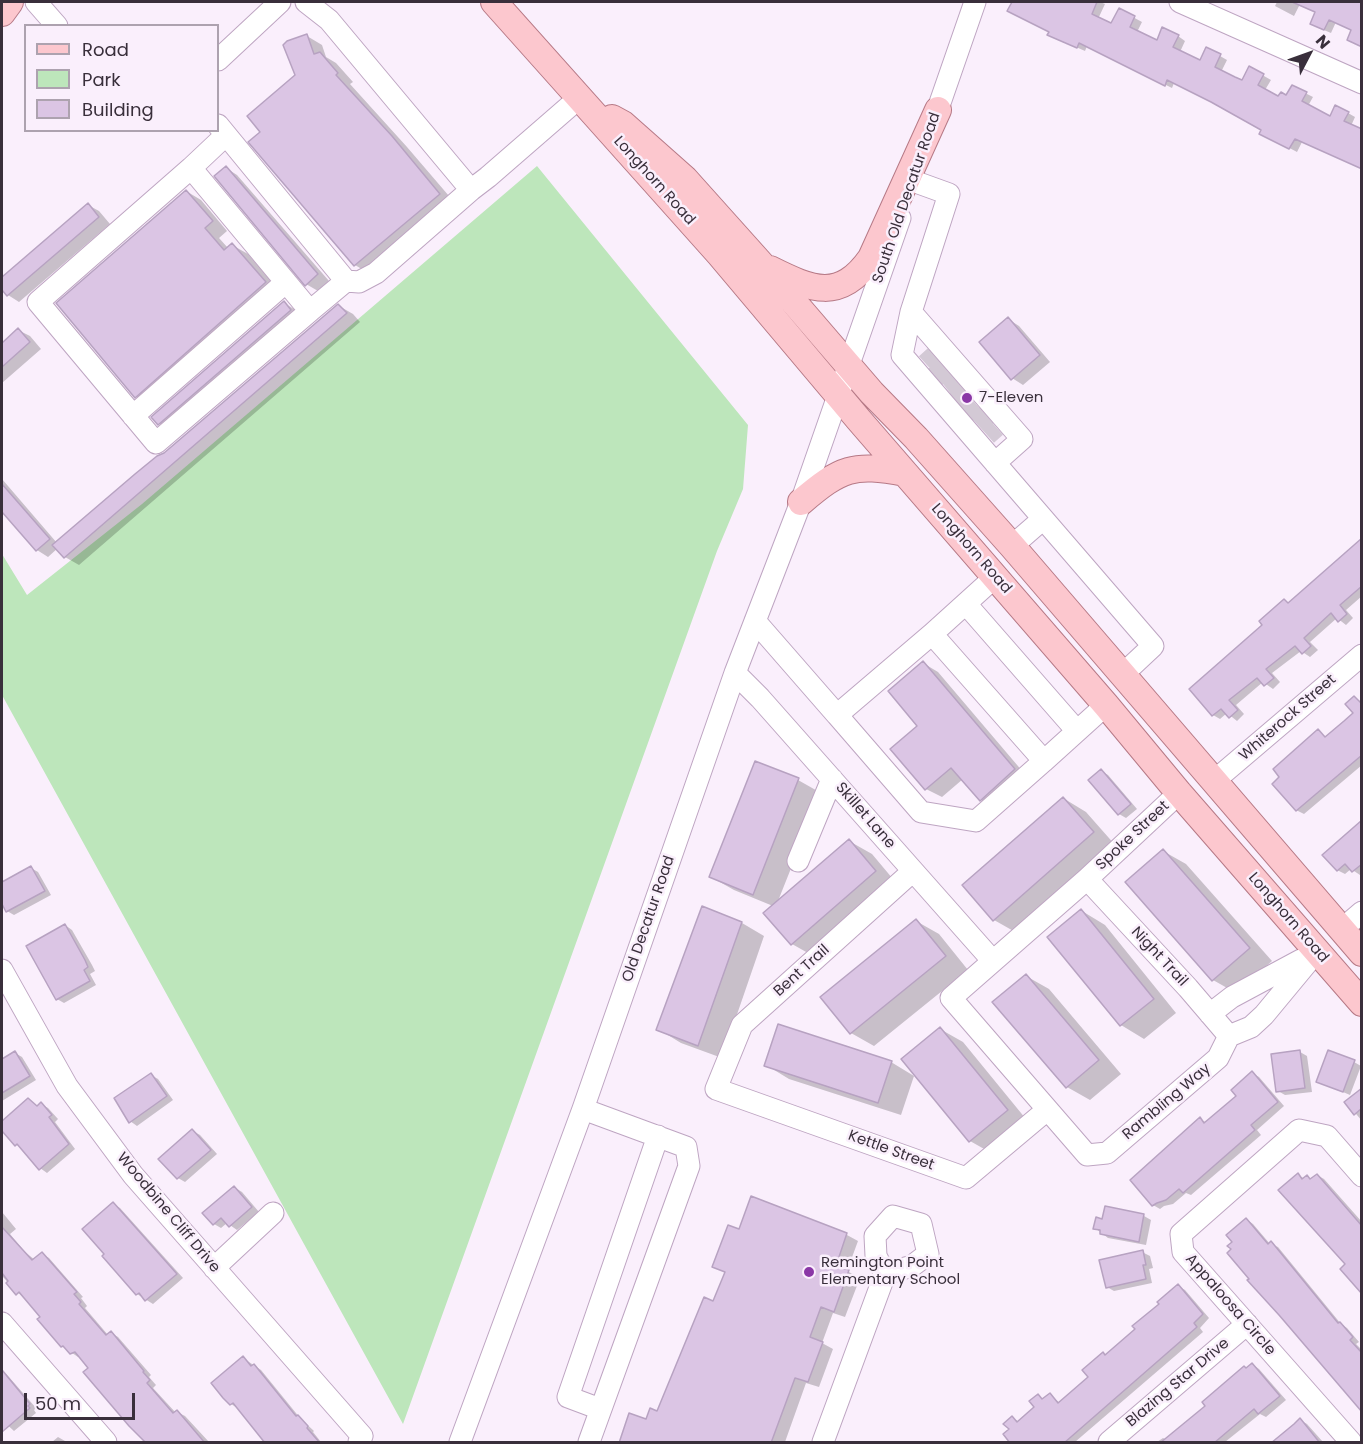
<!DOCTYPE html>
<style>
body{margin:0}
#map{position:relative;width:1363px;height:1444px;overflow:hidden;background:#faeffc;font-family:Poppins,sans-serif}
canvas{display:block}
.frame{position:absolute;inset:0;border:3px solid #392f3b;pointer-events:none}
.legend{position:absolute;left:24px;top:24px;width:195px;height:108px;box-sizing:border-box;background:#faeffc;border:2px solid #ada2af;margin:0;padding:8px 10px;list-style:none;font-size:18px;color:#392f3b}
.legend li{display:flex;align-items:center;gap:12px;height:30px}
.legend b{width:30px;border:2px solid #ada2af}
.north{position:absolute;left:1279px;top:24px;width:60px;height:60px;-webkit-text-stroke:4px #faeffc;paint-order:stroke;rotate:49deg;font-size:16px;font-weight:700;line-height:24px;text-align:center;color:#392f3b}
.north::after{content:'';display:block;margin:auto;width:21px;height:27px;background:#392f3b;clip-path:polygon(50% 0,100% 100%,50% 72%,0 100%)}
.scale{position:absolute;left:24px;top:1393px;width:111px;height:27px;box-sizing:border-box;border:3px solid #392f3b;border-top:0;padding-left:8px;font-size:18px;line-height:21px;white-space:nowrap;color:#392f3b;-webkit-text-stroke:4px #faeffc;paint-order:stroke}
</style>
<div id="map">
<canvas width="1363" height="1444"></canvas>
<div class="frame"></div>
<ul class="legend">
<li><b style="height:8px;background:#fcc7ce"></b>Road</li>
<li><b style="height:16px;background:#bde6bb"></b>Park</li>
<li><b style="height:16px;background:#dbc5e4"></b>Building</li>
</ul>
<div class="north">N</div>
<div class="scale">50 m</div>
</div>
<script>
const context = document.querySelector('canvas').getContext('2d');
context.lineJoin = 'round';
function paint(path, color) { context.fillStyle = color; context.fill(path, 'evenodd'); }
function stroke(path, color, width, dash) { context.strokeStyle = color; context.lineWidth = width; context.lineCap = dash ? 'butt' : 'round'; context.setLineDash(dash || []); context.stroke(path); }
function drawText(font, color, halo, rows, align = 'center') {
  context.font = font + ' Poppins,sans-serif'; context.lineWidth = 5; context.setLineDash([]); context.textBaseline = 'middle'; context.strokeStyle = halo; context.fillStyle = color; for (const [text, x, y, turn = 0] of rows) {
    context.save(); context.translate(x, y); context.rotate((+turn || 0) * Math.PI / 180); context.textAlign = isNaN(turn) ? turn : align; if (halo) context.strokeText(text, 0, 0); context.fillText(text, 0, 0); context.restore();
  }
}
paint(new Path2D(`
 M537,166L748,425L743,489L717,551L403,1424L2,695V554L27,595L142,504Z`), '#bde6bb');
paint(new Path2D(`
 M1014,2H1100L1105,4L1098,19L1112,25L1120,10L1142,22L1137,32L1157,42L1178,36L1185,41L1180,52L1200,62L1220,56L1227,60L1221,72L1242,82L1250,68L1271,80L1265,90L1279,99L1287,97L1293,87L1313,97L1308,106L1330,118L1348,113L1355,117L1351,126L1302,142L1297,152L1261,133L1263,130L1220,106L1174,83L1172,88L1087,46L1085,51L1056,38L1050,32L1009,10Z
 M1277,2H1362V46L1353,30L1336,22L1331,33L1319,28L1317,12L1300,4L1294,16L1275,6Z
 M307,36L322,45L326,57L336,63L353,82L350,84L407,147L455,203L370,274L355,265L262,132L297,75Z
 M226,168L237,175L329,281L318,291L306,284Z
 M186,191L201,200L227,231L219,238L228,248L232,245L248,254L281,292L151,405L136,396Z
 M88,205L99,211L110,224L19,302L8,295L2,288V279Z
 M284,303L299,312L174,432L159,423Z
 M339,306L353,314L360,322L79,565L65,557L58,548L48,557L37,550L2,509V479L57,543L165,454Z
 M1008,319L1019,326L1050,362L1023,385L1012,378Z
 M18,330L30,336L41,349L2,383V345Z
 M1362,540V596L1346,610L1353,618L1346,625L1337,618L1310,642L1318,650L1310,657L1301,651L1272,673L1280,682L1273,689L1263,682L1236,705L1244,714L1237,721L1227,713L1220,719L1213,715L1264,625L1285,601L1289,603Z
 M923,663L938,672L1029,779L996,808L981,800L963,779L942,797L926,789L919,726Z
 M1354,698L1362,702V765L1304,814L1296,810L1318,731L1327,738L1355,713Z
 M756,763L798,780L821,793L778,901L849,841L872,854L898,885L815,957L792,944L773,906L734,890L711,877Z
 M1101,771L1108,775L1137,809L1126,818L1119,814Z
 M1063,798L1086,812L1116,846L1017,933L994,920Z
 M1362,822V874L1360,875L1351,869L1345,874L1337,870Z
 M1163,851L1186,864L1272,961L1236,993L1213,980Z
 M31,868L38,872L51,895L14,915L7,911L2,901V884Z
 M1082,911L1105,925L1176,1013L1144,1039L1121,1025L1049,937Z
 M916,921L939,934L968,970L874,1046L851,1033Z
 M742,923L764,936L722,1058L681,1043L658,1029Z
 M65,925L72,930L92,965L95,971L90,974L96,985L64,1003L57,999Z
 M1026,976L1049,989L1121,1074L1090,1100L1067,1087Z
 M940,1029L963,1042L1030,1124L993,1154L970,1141Z
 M1300,1052L1307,1056L1312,1092L1285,1095L1278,1091Z
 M15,1053L22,1057L36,1080L2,1101V1061Z
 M891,1062L914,1076L901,1115L789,1079L766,1065Z
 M1354,1062L1361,1066L1350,1095L1317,1081Z
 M1252,1073L1259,1077L1284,1106L1257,1130L1261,1135L1191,1195L1186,1193L1173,1204L1164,1206L1160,1209L1153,1205L1200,1119L1207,1123L1238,1096Z
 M151,1075L158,1079L173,1100L137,1126L130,1121Z
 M1362,1089V1121L1346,1102Z
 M28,1100L38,1107L41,1104L48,1108L58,1119L55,1122L75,1149L47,1173L40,1168L2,1128V1123Z
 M193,1131L200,1135L217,1154L185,1182L178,1178Z
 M1298,1175L1305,1179L1307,1177L1312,1180L1317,1175L1324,1179L1362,1222V1292Z
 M234,1187L242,1192L259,1212L237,1230L227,1223L221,1228L214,1224L205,1213Z
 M752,1198L847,1235L858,1241L847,1271L860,1278L845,1317L833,1313L822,1343L833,1349L819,1387L806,1383L785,1442H620L658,1412L714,1303L726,1273L714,1266L740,1231Z
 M113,1204L120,1208L183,1278L153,1304L137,1294Z
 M2,1212L16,1229L10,1234L25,1252L35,1260L42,1254L49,1258L83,1297L81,1298L87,1306L85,1308L108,1335L111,1333L118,1337L151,1375L149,1377L156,1385L153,1388L176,1413L177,1412L185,1416L209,1442H145L85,1372L90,1368L81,1356L78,1357L62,1346L42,1317L2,1276Z
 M1144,1216L1151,1220L1146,1245L1108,1238L1095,1228L1104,1221Z
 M1246,1219L1253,1224L1270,1244L1278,1247L1341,1324L1347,1328L1359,1342L1356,1344L1362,1350V1409L1258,1291L1229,1253L1233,1249L1234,1242Z
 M1142,1252L1150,1256L1153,1268L1149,1269L1152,1283L1114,1291L1107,1287Z
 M1178,1286L1185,1290L1209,1318L1200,1328L1203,1332L1075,1442H1006L1009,1440L1012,1418L1018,1421L1036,1407L1038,1396L1044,1400L1050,1395L1060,1403L1090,1377L1103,1354L1107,1356L1137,1330Z
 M243,1358L261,1370L300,1418L314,1431L313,1432L321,1442H267L239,1409L231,1404L213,1384Z
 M1252,1364L1259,1369L1286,1400L1266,1417L1260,1414L1225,1442H1157L1163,1438L1165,1439L1170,1436L1207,1406Z
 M2,1369L36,1408L34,1410L36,1413L14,1431L2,1420Z
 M1300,1420L1307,1424L1323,1442H1284Z
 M58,1437L65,1441L66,1442H52Z`), '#0003');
const building = new Path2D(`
 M1012,2H1097L1092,14L1111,23L1119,8L1135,16L1130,27L1157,40L1162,27L1179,35L1173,47L1200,60L1206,47L1221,54L1215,67L1235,77L1242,80L1249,66L1264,74L1258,85L1278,96L1281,92L1286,95L1292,85L1307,92L1302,101L1330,116L1335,105L1349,112L1344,121L1362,129V169L1295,139L1289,149L1259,134L1261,130L1211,102L1167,80L1165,86L1079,43L1077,48L1047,35L1049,32L1007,11Z
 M1292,2H1362V47L1347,40L1351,30L1329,20L1324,30L1310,24L1315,12Z
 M307,34L314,54L320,52L338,73L336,75L392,136L440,194L354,266L248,142L260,132L247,116L295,75L283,45L287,41Z
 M226,166L318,274L305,286L214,176Z
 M186,190L213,221L205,228L224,250L232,243L266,282L135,398L56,303Z
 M88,203L99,217L7,296L2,290V277Z
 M284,301L291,310L158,425L151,417Z
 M338,304L347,313L64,558L52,545L135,474L157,456L164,453Z
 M1008,317L1040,355L1011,380L979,342Z
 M18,328L30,342L2,367V343Z
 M2,484L50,539L36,551L2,512Z
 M1362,538V586L1340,605L1347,614L1338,622L1331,613L1304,638L1311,646L1302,654L1295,646L1266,669L1274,678L1264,686L1257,678L1229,700L1238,710L1229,718L1221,709L1212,716L1189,689L1262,625L1259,621L1284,599L1288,603Z
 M923,661L1015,769L980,801L951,768L925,790L890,749L917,726L888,691Z
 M1354,696L1362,704V755L1296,811L1272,784L1279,777L1273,769L1318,729L1325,737L1344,721L1353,713L1345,704Z
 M755,761L799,778L753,895L709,877Z
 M1101,769L1131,804L1118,815L1088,780Z
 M1063,797L1094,832L993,921L962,885Z
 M1362,820V864L1352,872L1345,864L1337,871L1322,855Z
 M849,839L876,871L791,945L763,913Z
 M1163,849L1250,948L1212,981L1125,882Z
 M31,866L45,891L6,912L2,904V882Z
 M702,906L742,922L698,1046L656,1030Z
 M1081,909L1154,999L1120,1026L1047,937Z
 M916,919L946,956L850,1034L820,997Z
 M65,924L85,960L88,967L84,970L90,981L56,1000L26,946Z
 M1026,974L1099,1060L1066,1088L992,1002Z
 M778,1024L892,1061L878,1103L764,1066Z
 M940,1027L1008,1110L969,1142L901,1059Z
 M1300,1050L1305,1088L1276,1092L1271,1054Z
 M1328,1050L1355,1060L1343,1092L1316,1082Z
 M15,1051L30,1076L2,1093V1059Z
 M1252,1071L1278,1102L1251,1125L1255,1130L1183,1193L1179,1189L1166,1200L1157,1203L1152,1206L1130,1180L1200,1117L1204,1123L1236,1096L1231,1090Z
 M151,1073L167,1096L129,1123L114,1098Z
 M1362,1088V1108L1354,1115L1344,1102Z
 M28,1098L37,1106L41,1102L52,1115L49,1117L69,1144L39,1170L17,1144L15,1146L2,1131V1121Z
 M192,1129L211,1150L177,1179L158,1159Z
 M1298,1173L1302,1179L1307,1175L1310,1179L1317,1174L1362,1226V1294L1340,1269L1345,1264L1278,1190Z
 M234,1186L252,1207L229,1227L221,1218L213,1225L202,1213Z
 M751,1196L847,1233L836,1266L849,1270L834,1312L821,1307L810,1337L823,1342L808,1382L795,1378L771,1443H619L629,1413L646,1419L650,1408L657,1411L704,1297L713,1301L725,1272L712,1267L728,1225L739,1229Z
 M113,1202L177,1274L145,1301L139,1293L136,1295L102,1256L104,1254L82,1229Z
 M1105,1206L1144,1214L1139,1242L1100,1234V1230L1093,1229L1096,1217L1102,1219Z
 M1246,1218L1268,1244L1271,1241L1338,1323L1340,1322L1353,1337L1350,1340L1362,1353V1412L1279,1315L1247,1280L1249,1279L1227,1253L1231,1249L1227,1246L1232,1242L1226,1235Z
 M2,1227L32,1260L42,1252L77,1292L74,1294L81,1302L79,1304L106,1335L111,1331L144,1371L143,1372L150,1380L147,1383L173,1413L177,1410L205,1443H146L129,1426L83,1372L88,1368L75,1352L70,1354L63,1346L61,1347L37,1319L40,1317L19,1292L16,1295L6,1283L8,1281L2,1273Z
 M1143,1250L1146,1265H1143L1146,1279L1106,1288L1099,1260Z
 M1178,1284L1203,1314L1194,1323L1197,1327L1064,1443H1010L1003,1434L1009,1429L1003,1424L1012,1416L1017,1422L1034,1407L1029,1401L1038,1394L1042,1399L1050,1393L1058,1403L1088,1377L1082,1370L1103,1352L1105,1355L1135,1329L1132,1326L1159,1304L1157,1302Z
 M243,1356L251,1366L254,1364L296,1416L298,1415L308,1426L307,1428L320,1443H265L233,1403L230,1405L223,1398L211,1383Z
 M1252,1363L1280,1396L1258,1414L1254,1409L1214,1443H1160L1205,1406L1202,1402L1244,1366L1246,1368Z
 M2,1370L30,1404L28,1406L30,1408L2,1432Z
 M1300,1418L1320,1443H1271L1294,1424Z`);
paint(building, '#dbc5e4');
stroke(building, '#b7a2c1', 1.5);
stroke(new Path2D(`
 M926,364L936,355
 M935,377L946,368
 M947,389L957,381
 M956,401L967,392
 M966,413L976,404
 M977,424L987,415
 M987,435L996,427`), '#d3c9d5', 21, [21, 10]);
const minor = new Path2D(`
 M36,2L57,26
 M306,2L329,20L471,190L488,177L579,98
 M1180,2L1362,83
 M218,60L280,2
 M933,123L975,2
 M218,125L346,281L359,282L376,273L471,190
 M226,135L191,168L310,311L346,281
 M191,168L38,302L156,443L310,311
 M913,181L949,194L911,312L902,355L1153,646L1122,675
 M911,312L1022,439L995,463
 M133,416L286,282
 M1012,546L1043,519
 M995,577L932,634L1044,761L1106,705
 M966,604L1077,731
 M755,621L837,715L932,634
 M735,673L760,698L992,960
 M837,715L921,812L976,821L1044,761
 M1214,781L1362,655
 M1179,793L1087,879L951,998L1087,1155L1107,1153L1218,1058L1229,1036L1251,1027L1264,1015L1317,951
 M798,861L832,779
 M913,871L742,1025L716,1089L966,1178L1047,1110
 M1087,879L1188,988L1229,1036
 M1341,930L1362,912
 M2,970L67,1086L133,1175L362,1436L359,1442
 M1210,1014L1232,997L1301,960
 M583,1109L686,1147L689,1166L589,1442
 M214,1268L273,1213
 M2,1323L106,1442
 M600,1409L568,1397L658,1136
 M460,1442L583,1109L735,673L801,502L900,218
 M823,1442L885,1274L876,1256L875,1236L893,1216L921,1224L928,1254L912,1266L885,1274
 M1109,1442L1247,1324
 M1351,1442L1183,1252L1181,1234L1299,1130L1327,1136L1362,1176`);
const major = new Path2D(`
 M494,2L720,255L859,420L1106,705L1179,793L1362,1003
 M2,13L10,2
 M612,118L623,124L685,179L762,265L872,393L916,438L1012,546L1362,953
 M770,269C812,290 840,302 871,258L938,110
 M801,502C841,468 853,463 905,473`);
stroke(minor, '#bea5c2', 23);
stroke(major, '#b67986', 28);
stroke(minor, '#fff', 21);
stroke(major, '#fcc7ce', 26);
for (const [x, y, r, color] of [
 [967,398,6,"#8a37a6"],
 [809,1272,6,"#8a37a6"]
]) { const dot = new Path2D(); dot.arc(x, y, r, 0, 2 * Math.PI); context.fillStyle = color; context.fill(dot); stroke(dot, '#faeffc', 2); }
drawText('15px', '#392f3b', '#faeffc', [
 ["Longhorn Road",654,181,48],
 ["South Old Decatur Road",907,198,-71],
 ["Longhorn Road",971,549,49],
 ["Whiterock Street",1288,718,-41],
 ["Skillet Lane",865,816,49],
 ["Spoke Street",1133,836,-43],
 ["Longhorn Road",1288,918,49],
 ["Old Decatur Road",649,919,-71],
 ["Night Trail",1159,957,47],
 ["Bent Trail",802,971,-42],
 ["Rambling Way",1167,1102,-40],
 ["Kettle Street",891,1151,20],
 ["Woodbine Cliff Drive",168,1213,50],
 ["Appaloosa Circle",1230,1305,49],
 ["Blazing Star Drive",1178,1383,-40]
]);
drawText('15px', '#392f3b', '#faeffc', [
 ["7-Eleven",979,398],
 ["Remington Point",821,1263],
 ["Elementary School",821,1280]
], 'left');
</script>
